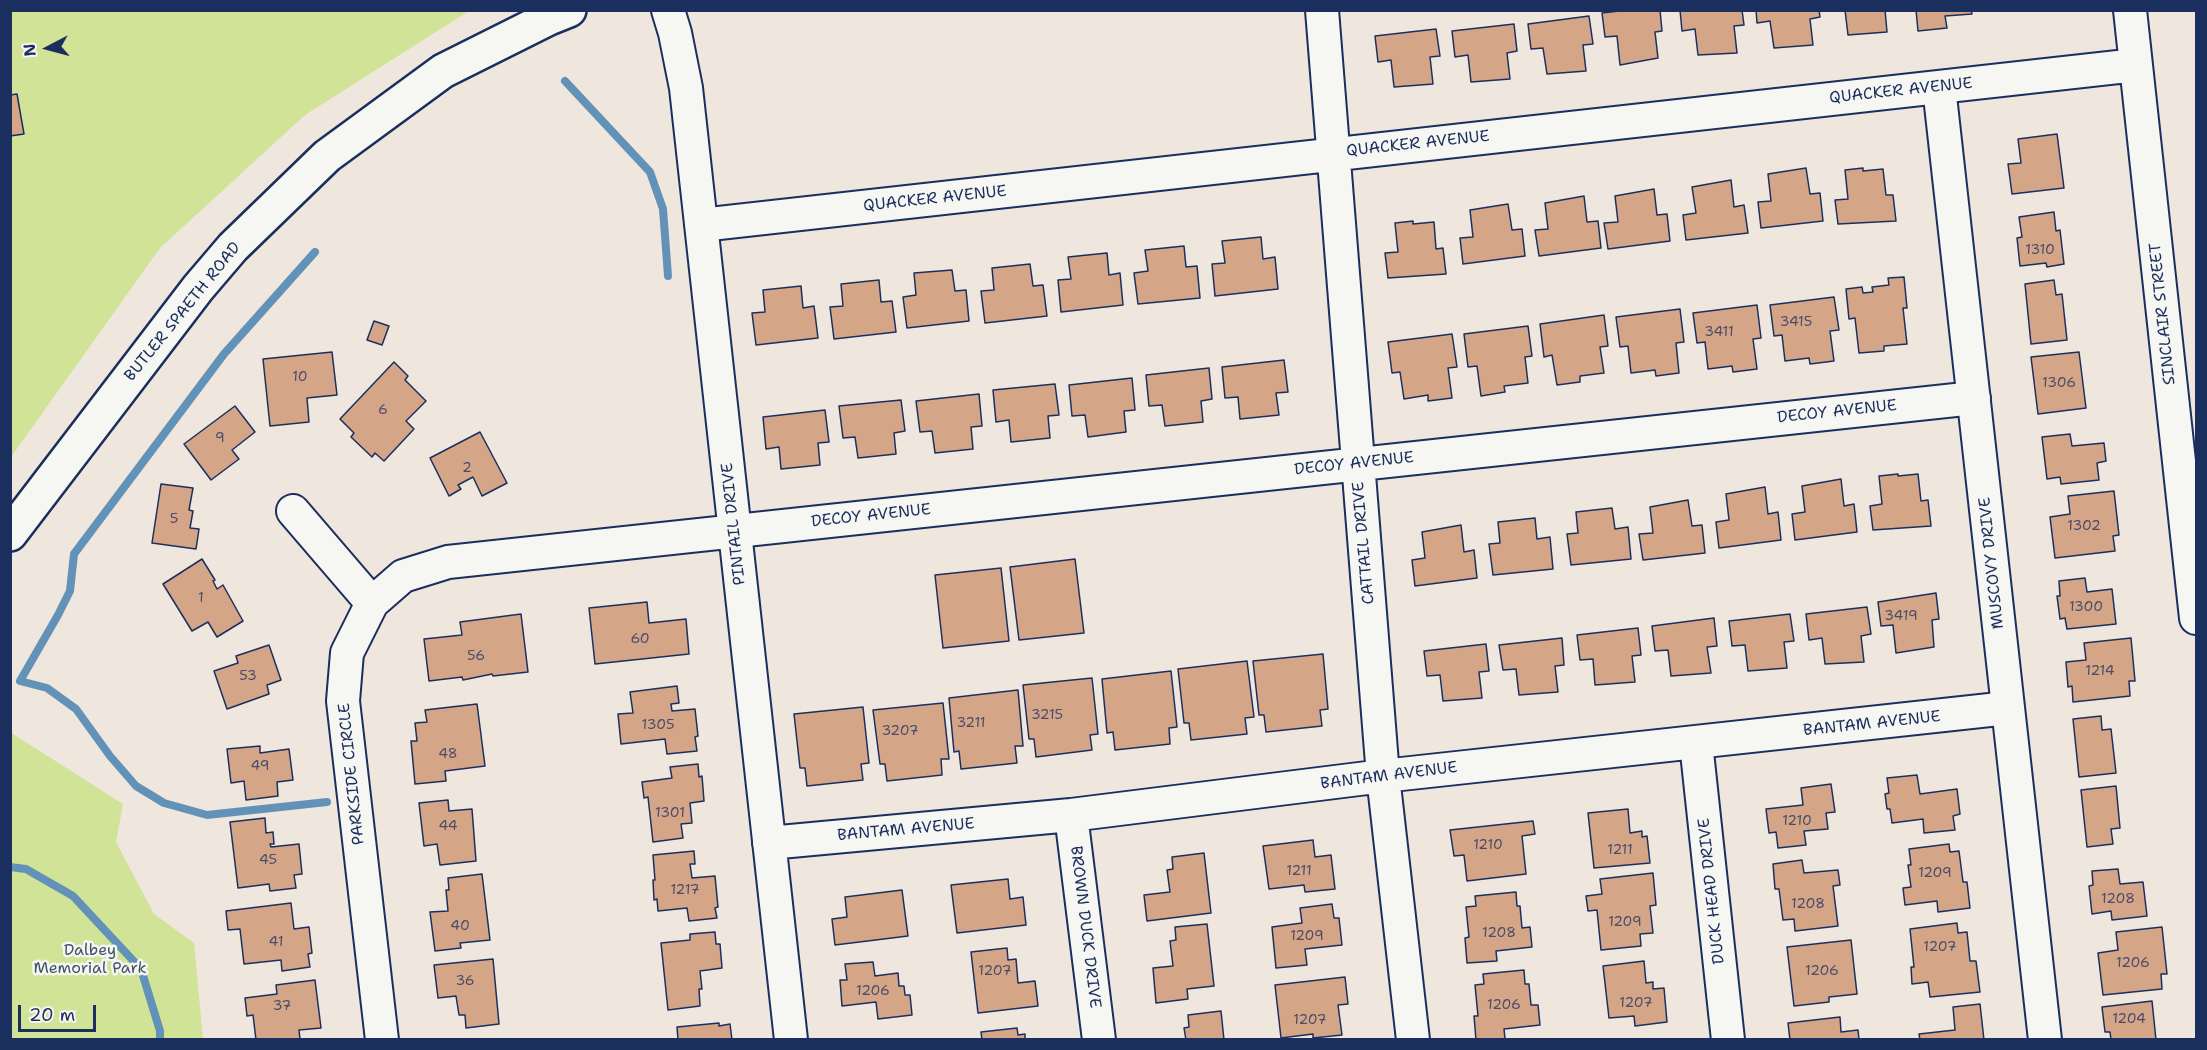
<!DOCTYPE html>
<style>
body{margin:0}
#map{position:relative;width:2207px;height:1050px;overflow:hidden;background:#efe6dd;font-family:"Shantell Sans",sans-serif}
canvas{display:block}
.frame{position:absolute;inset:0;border:12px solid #1b2f5e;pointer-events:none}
.north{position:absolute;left:18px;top:18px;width:60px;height:60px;-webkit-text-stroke:4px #f6f6f2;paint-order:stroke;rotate:264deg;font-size:16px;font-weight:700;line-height:24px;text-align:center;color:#1b2f5e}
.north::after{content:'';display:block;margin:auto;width:21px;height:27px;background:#1b2f5e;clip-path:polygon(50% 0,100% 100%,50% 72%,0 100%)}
.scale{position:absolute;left:18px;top:1005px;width:78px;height:27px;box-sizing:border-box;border:3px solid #1b2f5e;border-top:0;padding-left:8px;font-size:18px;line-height:21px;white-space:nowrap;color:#1b2f5e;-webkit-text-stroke:4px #f6f6f2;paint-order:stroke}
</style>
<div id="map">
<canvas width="2207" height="1050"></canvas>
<div class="frame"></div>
<div class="north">N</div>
<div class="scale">20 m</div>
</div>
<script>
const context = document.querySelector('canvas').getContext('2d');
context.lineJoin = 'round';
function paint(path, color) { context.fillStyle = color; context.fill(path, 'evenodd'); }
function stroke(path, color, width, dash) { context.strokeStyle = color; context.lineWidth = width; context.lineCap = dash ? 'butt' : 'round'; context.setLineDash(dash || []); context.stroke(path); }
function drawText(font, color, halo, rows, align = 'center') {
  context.font = font + ' "Shantell Sans",sans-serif'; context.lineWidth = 5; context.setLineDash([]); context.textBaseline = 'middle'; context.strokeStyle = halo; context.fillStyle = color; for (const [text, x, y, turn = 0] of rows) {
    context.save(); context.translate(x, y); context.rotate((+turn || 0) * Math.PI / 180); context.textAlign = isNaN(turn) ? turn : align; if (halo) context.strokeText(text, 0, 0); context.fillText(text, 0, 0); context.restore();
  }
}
paint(new Path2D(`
 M11,11H469L305,115L160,248L11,457Z
 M10,732L123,804L116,842L154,914L194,943L203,1039H11Z`), '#d0e397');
stroke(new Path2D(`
 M565,81L650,172L663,209L668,276
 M315,252L224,354L74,554L70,591L58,615L20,681L47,688L76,709L110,756L136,786L164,803L207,815L327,802
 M10,867L26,869L73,896L141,969L160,1031V1040`), '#6392b9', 8);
const building = new Path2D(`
 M1628,10H1660L1662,31L1655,32L1658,58L1620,65L1617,36L1605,37L1602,13Z
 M1680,10H1742L1744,25L1734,26L1737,53L1698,55L1695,29L1682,31Z
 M1756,10H1819L1820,17L1810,19L1813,45L1774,48L1770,21L1757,23Z
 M1845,10H1885L1887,32L1848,35Z
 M1916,10H1971L1972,14L1945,16L1947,28L1918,31Z
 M1589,16L1593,44L1583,45L1586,71L1547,74L1543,48L1531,49L1528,24Z
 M1514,24L1517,51L1507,53L1510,79L1471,82L1468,55L1455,57L1452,31Z
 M1436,29L1440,56L1430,57L1433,84L1394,87L1391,60L1378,62L1375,36Z
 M17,94L24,134L10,136V95Z
 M2057,134L2064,188L2012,194L2008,164L2021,163L2018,139Z
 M1806,168L1810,194L1820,193L1823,221L1761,228L1758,202L1771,201L1768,174Z
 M1863,168V171L1883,169L1886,195H1893L1896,221L1838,224L1835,200L1848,199L1845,170Z
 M1731,180L1734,207L1744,205L1748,233L1686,240L1683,215L1696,213L1692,187Z
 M1654,189L1657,215L1667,214L1670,241L1608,249L1604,223L1618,222L1615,196Z
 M1584,196L1587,222L1598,221L1601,248L1539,256L1535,230L1548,229L1545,203Z
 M1508,204L1512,230L1522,229L1525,256L1463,264L1460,238L1473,237L1470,210Z
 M2054,212L2056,231L2060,230L2064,264L2047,267L2046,263L2020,266L2017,238L2022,237L2019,217Z
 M1413,221V224L1434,222L1436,249L1443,248L1446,274L1388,278L1385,253L1398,252L1395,223Z
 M1261,237L1263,259L1275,257L1278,289L1215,296L1212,264L1225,263L1222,241Z
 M1184,246L1186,267L1197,266L1200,298L1138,304L1134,273L1148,271L1145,250Z
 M1107,253L1109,275L1120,273L1123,305L1061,312L1058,280L1071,279L1068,257Z
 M1030,264L1033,286L1043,285L1047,316L985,323L981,291L994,290L992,268Z
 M952,270L955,291L966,290L969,321L907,328L903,297L916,295L914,273Z
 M1904,277L1907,308H1903L1907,344L1884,346V351L1859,353L1855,318L1849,319L1846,289L1862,287L1863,293L1873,292L1872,287L1889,285L1888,278Z
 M879,280L881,302L892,301L896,332L834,339L830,307L843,306L841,284Z
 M2054,280L2056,295L2062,294L2067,340L2031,344L2025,284Z
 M801,286L803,308L814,306L818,338L756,345L752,313L765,312L763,290Z
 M1834,297L1839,330L1830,331L1834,361L1810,364L1809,358L1785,361L1782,335L1774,336L1770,305Z
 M1757,305L1761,338L1753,339L1757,369L1733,372L1732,366L1708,369L1705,342L1697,343L1693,313Z
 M1680,309L1684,342L1676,343L1679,373L1656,376L1655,370L1631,373L1628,346L1620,347L1616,317Z
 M1604,315L1608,346L1600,347L1604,373L1580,376V382L1557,385L1552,355L1544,357L1540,324Z
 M374,321L389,326L382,345L367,340Z
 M1528,326L1532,356L1525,357L1528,383L1504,386L1505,392L1481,396L1477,366L1468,367L1464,334Z
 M1452,334L1457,367L1448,368L1452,398L1428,401V395L1404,399L1400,372L1392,373L1388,342Z
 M332,352L337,395L307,398L309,422L270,426L263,359Z
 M2079,352L2086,408L2038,414L2031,357Z
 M1284,360L1288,392L1276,393L1279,415L1240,419L1238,397L1225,398L1222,367Z
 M394,362L408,376L405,380L426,401L406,421L414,429L384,461L375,453L372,457L351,437L354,433L340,419Z
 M1209,368L1212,399L1201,401L1203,422L1165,426L1162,405L1149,406L1146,375Z
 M1132,378L1135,410L1124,411L1126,432L1088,437L1085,415L1072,416L1069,385Z
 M1055,384L1059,415L1048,416L1050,438L1011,442L1009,420L996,422L993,390Z
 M979,394L982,426L971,427L973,449L935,453L932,431L920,432L916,401Z
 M901,400L905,431L894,433L896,454L858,458L855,437L843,438L839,406Z
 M235,406L255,432L232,450L239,459L211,480L184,444Z
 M825,410L829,442L818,443L820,465L781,469L779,447L766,449L763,417Z
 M480,432L507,483L482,496L473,477L458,485L461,489L449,496L430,458Z
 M2070,434L2072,446L2104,443L2106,461L2097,463L2099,480L2061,484L2060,477L2047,479L2042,437Z
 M1898,474V476L1918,474L1921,501L1928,500L1931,526L1873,530L1870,506L1882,504L1879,476Z
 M1841,479L1844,506L1854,504L1857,532L1795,540L1792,514L1805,512L1802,486Z
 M161,484L193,488L189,510L193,511L190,528L199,529L196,549L152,543Z
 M1765,487L1768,514L1778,512L1781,540L1719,548L1716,522L1729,520L1726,494Z
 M2114,491L2119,535L2113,536L2115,551L2055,558L2050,517L2070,514L2068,496Z
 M1688,500L1692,526L1702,525L1705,553L1643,560L1639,534L1653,533L1650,507Z
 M1612,508L1615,529L1628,527L1631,559L1571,565L1567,534L1578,533L1576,512Z
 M1535,518L1537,539L1550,537L1553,569L1493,575L1489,544L1500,543L1498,522Z
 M1461,525L1464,552L1474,550L1477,578L1415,586L1412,560L1425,558L1422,532Z
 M202,559L215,580L213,581L217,589L223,585L243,621L217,637L208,622L192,631L163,584Z
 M1075,559L1084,633L1019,640L1010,567Z
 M1001,568L1009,641L943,648L935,575Z
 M2085,578L2087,592L2112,589L2116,624L2067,629L2065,618L2060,619L2057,596H2060L2059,581Z
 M1936,593L1939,619L1932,620L1934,647L1896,653L1893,625L1881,626L1878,602Z
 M647,602L649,623L686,619L689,654L595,664L589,608Z
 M1867,607L1871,634L1861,636L1864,662L1825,664L1822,638L1809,640L1806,614Z
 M521,614L528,672L493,676L492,674L463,680L462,677L429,681L424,639L462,635L460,622Z
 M1790,614L1794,641L1784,642L1787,668L1748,671L1745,645L1732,646L1729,621Z
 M1714,618L1717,646L1707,647L1711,673L1671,676L1668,650L1655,651L1652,626Z
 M1638,628L1641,655L1632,656L1635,682L1595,685L1593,659L1580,660L1577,635Z
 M1562,638L1564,665L1555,666L1558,692L1519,695L1516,669L1503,670L1499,645Z
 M2131,638L2135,681H2129L2130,696L2073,702L2072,686L2068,687L2066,662L2086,660L2084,643Z
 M1486,644L1489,671L1479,672L1482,698L1443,701L1440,675L1427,676L1424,651Z
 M269,645L281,680L267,685L269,694L227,709L214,671L238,663L236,656Z
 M1323,654L1328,709L1320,710L1322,726L1266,732L1264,715H1259L1253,661Z
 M1247,661L1254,717L1245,718L1247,734L1191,740L1189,723H1184L1178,669Z
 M1171,671L1177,727L1169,728L1170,744L1115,750L1113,732L1107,733L1102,679Z
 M1092,678L1098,734L1090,735L1092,750L1036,757L1034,739H1029L1023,685Z
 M677,686L679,703L671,704L672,711L695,709L698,736L695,737L697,751L667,754L665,739L621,744L618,714L633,713L630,692Z
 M1018,690L1023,746H1015L1017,763L961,769L959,751L954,752L949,698Z
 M943,703L949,759H941L942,775L887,781L885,764H880L873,710Z
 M477,704L485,766L445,771L446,781L415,784L411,741H417L415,723L427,722L425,710Z
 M863,707L869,763L861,764L863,780L807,786L805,768H800L794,714Z
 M2101,716L2102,730L2111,729L2116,773L2079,777L2073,719Z
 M260,746V753L289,749L293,780L277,782L278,796L246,800L244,781L231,783L227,749Z
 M698,764L699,777L702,776L704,801L690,803L692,823L681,824L683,838L653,842L648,797L644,798L642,782L672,778L670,767Z
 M1917,775L1920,794L1957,789L1960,814L1953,816L1955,830L1924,833L1923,819L1892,823L1890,809H1887L1885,794L1889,793L1887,778Z
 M1831,784L1835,812L1826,813L1828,829L1804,831L1806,845L1778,848L1776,832L1769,833L1766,809L1803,805L1801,788Z
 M2116,786L2120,828L2111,829L2113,844L2087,847L2081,790Z
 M448,800L449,811L472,809L476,861L440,865L437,844L424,846L419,803Z
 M1628,809L1630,833L1642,831V837L1647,836L1650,863L1594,868L1588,813Z
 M265,818L266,833L273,832L274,844H270L271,847L299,844L302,874L294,875L296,888L270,891L269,884L238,888L230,822Z
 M1533,821L1535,834L1522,836L1526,874L1467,881L1464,855L1454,856L1450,830Z
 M1313,840L1315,857L1331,855L1335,889L1305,892L1304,885L1269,889L1263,846Z
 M1949,844L1950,852L1959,851L1963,882H1967L1970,908L1938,912L1937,901L1905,905L1903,888L1911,887L1908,865H1911L1909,849Z
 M694,851L695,864H690L692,878L715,876L718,907L715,908L717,918L689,921L687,908L658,911L657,899L654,900L653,880H655L653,855Z
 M1204,853L1211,913L1147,921L1144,895L1170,892L1167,870L1173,869L1172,857Z
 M1802,860L1804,873L1838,870L1840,885L1833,886L1838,926L1795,931L1794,919L1783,920L1779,889H1775L1773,864Z
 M2118,869L2120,884L2143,882L2147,916L2112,920L2111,911L2092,914L2089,886L2093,885L2092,871Z
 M1653,873L1656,905L1650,906L1653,933L1640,934L1641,946L1601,950L1597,910L1588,911L1586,896L1602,894L1600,879Z
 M482,874L490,940L460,943L461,948L435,951L430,912L448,911L446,890H449L448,878Z
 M1008,879L1010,899L1023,897L1026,925L957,933L951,885Z
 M902,890L908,936L835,945L832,919L847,917L845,897Z
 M1516,892L1517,906H1520L1522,928L1530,927L1532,947L1496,951L1497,961L1467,963L1465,938L1469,937L1466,907L1476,906L1475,896Z
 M291,903L294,929L309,927L312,953L308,954L310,967L282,971L281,960L244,964L240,929L228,930L226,911Z
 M1332,904L1334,918H1339L1342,945L1305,949L1307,965L1276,968L1272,927L1302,923L1300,908Z
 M1957,923L1958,933L1967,932L1970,961H1976L1980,992L1930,997L1928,982L1912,984L1911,967H1914L1910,929Z
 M1207,924L1214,986L1187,989L1188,999L1156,1003L1153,968L1173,966L1170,941L1176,940L1175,927Z
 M2162,927L2167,974H2161L2162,989L2103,995L2098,953L2118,950L2116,932Z
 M715,932L716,944H720L722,968L700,971L702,989H699L700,1006L668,1010L661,943L690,940V934Z
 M1851,940L1857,994L1829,997V1002L1794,1006L1787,947Z
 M1007,948L1008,960L1016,959L1018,983L1035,981L1038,1006L978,1013L971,952Z
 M493,959L499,1024L466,1028L465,1015H459L456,996L438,998L434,965Z
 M1644,961L1646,983L1653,982V989L1664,988L1667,1022L1635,1026L1634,1016L1609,1018L1603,966Z
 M873,962L875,976L898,973L899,986H904L905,995H910L912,1015L878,1019L876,1002L842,1006L840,980H847L845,964Z
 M1524,970L1525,984H1529L1531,1005H1538L1540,1025L1504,1029L1505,1039L1476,1040L1474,1016H1478L1475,985L1484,984L1483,974Z
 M1345,977L1348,1004L1338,1005L1342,1035L1313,1038V1034L1281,1038L1275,985Z
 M315,980L321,1028L299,1030L300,1039L256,1040L253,1015L247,1016L245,998L277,994L276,985Z
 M2152,1001L2156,1040H2111L2110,1032H2105L2102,1007Z
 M1980,1004L1984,1040H1920L1919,1034L1955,1030L1953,1007Z
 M1221,1011L1224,1040H1186L1184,1028L1189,1027L1188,1015Z
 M1840,1017L1841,1032L1858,1030L1859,1040H1790L1788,1023Z
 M719,1023V1026L730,1024L732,1040H678L677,1027Z
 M1017,1028L1018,1035L1025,1034V1040H982L981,1032Z`);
paint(building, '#d5a588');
stroke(building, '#1b2f5e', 1.5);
const minor = new Path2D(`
 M668,10L675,33L686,88L791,1040
 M1322,10L1383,776L1413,1040
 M2130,10L2196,618
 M1939,87L2045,1040
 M701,225L2136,65
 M293,511L372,603
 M1696,743L1728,1040
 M1071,815L1099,1040
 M769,843L1071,815L1383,776L2008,708
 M382,1040L343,701L347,653L372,603L403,576L448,562L1974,398`);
const major = new Path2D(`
 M10,534L198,288L233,247L327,156L443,71L549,18L569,10`);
stroke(minor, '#1b2f5e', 36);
stroke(major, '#1b2f5e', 38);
stroke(minor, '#f6f6f2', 32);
stroke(major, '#f6f6f2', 33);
drawText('14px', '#4a4c68', null, [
 ["1310",2040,250],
 ["3415",1796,322],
 ["3411",1719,332],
 ["10",300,377],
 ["1306",2059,383],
 ["6",383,410],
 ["9",220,438],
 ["2",467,468],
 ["5",174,519],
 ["1302",2084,526],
 ["1",201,598],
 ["1300",2086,607],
 ["3419",1901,616],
 ["60",640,639],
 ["56",476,656],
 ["1214",2100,671],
 ["53",248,676],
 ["3215",1047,715],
 ["3211",971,723],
 ["1305",658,725],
 ["3207",900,731],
 ["48",448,754],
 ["49",260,766],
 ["1301",670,813],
 ["1210",1797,821],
 ["44",448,826],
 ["1210",1488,845],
 ["1211",1620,850],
 ["45",268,860],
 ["1211",1299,871],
 ["1209",1935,873],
 ["1217",685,890],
 ["1208",2118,899],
 ["1208",1808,904],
 ["1209",1625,922],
 ["40",460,926],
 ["1208",1499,933],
 ["1209",1307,936],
 ["41",276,942],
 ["1207",1940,947],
 ["1206",2133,963],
 ["1207",995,971],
 ["1206",1822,971],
 ["36",465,981],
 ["1206",873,991],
 ["1207",1636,1003],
 ["1206",1504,1005],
 ["37",282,1006],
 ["1204",2129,1019],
 ["1207",1310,1020]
]);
drawText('16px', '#1b2f5e', '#f6f6f2', [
 ["QUACKER AVENUE",1901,91,-6],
 ["QUACKER AVENUE",1418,144,-6],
 ["QUACKER AVENUE",935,199,-6],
 ["BUTLER SPAETH ROAD",183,312,-51],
 ["SINCLAIR STREET",2163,314,-96],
 ["DECOY AVENUE",1837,412,-6],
 ["DECOY AVENUE",1354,464,-6],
 ["DECOY AVENUE",871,516,-6],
 ["PINTAIL DRIVE",734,524,-96],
 ["CATTAIL DRIVE",1364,543,-95],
 ["MUSCOVY DRIVE",1992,563,-96],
 ["BANTAM AVENUE",1872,724,-6],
 ["PARKSIDE CIRCLE",352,774,-96],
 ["BANTAM AVENUE",1389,776,-7],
 ["BANTAM AVENUE",906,830,-5],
 ["DUCK HEAD DRIVE",1712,891,-96],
 ["BROWN DUCK DRIVE",1085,927,83]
]);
drawText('16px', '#3f5369', '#f6f6f2', [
 ["Dalbey",90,951],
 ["Memorial Park",90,969]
]);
</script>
